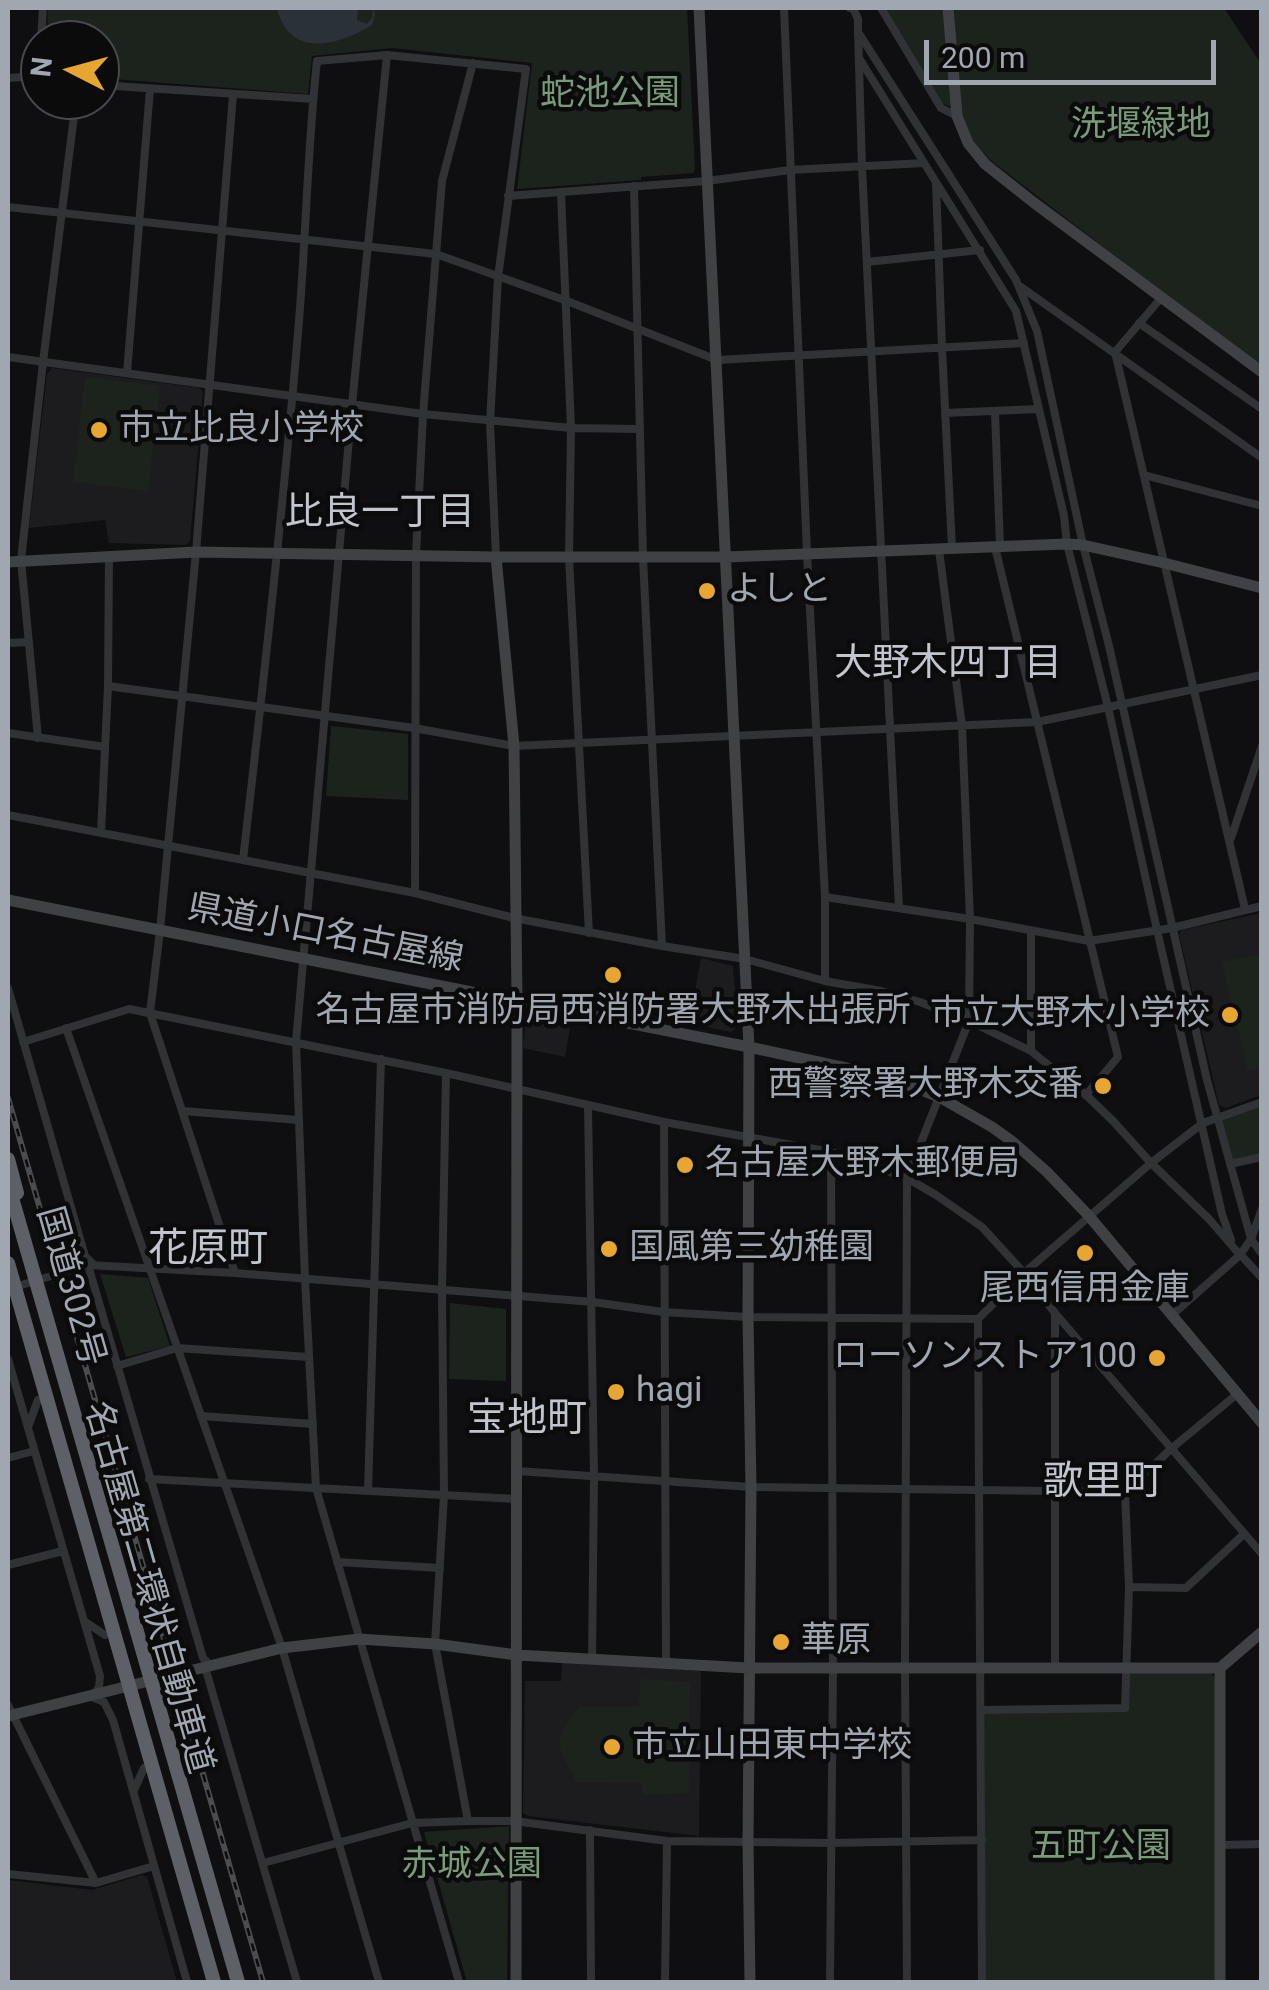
<!DOCTYPE html>
<meta charset="utf-8">
<style>
body{margin:0}
#map{position:relative;width:1269px;height:1990px;overflow:hidden;background:#0f0f11;font-family:Roboto,sans-serif}
canvas{display:block}
.frame{position:absolute;inset:0;border:10px solid #a1a7b1;pointer-events:none}
.north{position:absolute;left:20px;top:20px;width:100px;height:100px;box-sizing:border-box;background:#0b0b0c;border:2px solid #47494e;border-radius:50%;rotate:276deg;font-size:28px;font-weight:700;line-height:40px;text-align:center;color:#a1a7b1}
.north::after{content:'';display:block;margin:auto;width:35px;height:45px;background:#e7a532;clip-path:polygon(50% 0,100% 100%,50% 72%,0 100%)}
.scale{position:absolute;left:924px;top:40px;width:292px;height:45px;box-sizing:border-box;border:5px solid #a1a7b1;border-top:0;padding-left:12px;font-size:30px;line-height:35px;white-space:nowrap;color:#a1a7b1;-webkit-text-stroke:8px #0b0b0c;paint-order:stroke}
</style>
<div id="map">
<canvas width="1269" height="1990"></canvas>
<div class="frame"></div>
<div class="north">N</div>
<div class="scale">200 m</div>
</div>
<script>
const context = document.querySelector('canvas').getContext('2d');
context.lineJoin = 'round';
function paint(path, color) { context.fillStyle = color; context.fill(path, 'evenodd'); }
function stroke(path, color, width, dash) { context.strokeStyle = color; context.lineWidth = width; context.lineCap = dash ? 'butt' : 'round'; context.setLineDash(dash || []); context.stroke(path); }
function drawText(font, color, halo, rows, align = 'center') {
  context.font = font + ' Roboto,"Noto Sans JP",sans-serif'; context.lineWidth = 9; context.setLineDash([]); context.textBaseline = 'middle'; context.strokeStyle = halo; context.fillStyle = color; for (const [text, x, y, turn = 0] of rows) {
    context.save(); context.translate(x, y); context.rotate((+turn || 0) * Math.PI / 180); context.textAlign = isNaN(turn) ? turn : align; if (halo) context.strokeText(text, 0, 0); context.fillText(text, 0, 0); context.restore();
  }
}
paint(new Path2D(`
 M52,368L200,388L203,392L190,541L186,545L109,543L105,520L29,528L47,374Z
 M1261,913V1095L1226,1108L1219,1105L1179,934L1182,930Z
 M701,958L733,966L738,1025L731,1032L689,1023Z
 M532,1014L571,1021L565,1057L523,1048L526,1019Z
 M562,1661L701,1671L699,1836L528,1816L523,1813L525,1681H561Z
 M142,1875L147,1877L177,1982H8V1880L92,1890Z`), '#1c1c1e');
paint(new Path2D(`
 M48,8H687L695,169L693,173L641,177V180L517,189L532,63L392,48L312,56L308,94L100,78V40H47Z
 M885,8H1224L1261,64V368L989,159L967,134L959,110L942,103Z
 M85,377L160,386L148,491L73,482Z
 M331,726L408,734V800L326,796Z
 M1261,954V1067L1248,1071L1222,962Z
 M1261,1105V1153L1232,1160L1220,1119Z
 M100,1274L148,1278L170,1346L126,1357Z
 M450,1303L506,1309V1381L449,1379Z
 M1209,1671L1217,1679L1216,1982H985L984,1713L1128,1709L1129,1676L1131,1672Z
 M640,1679L690,1682L689,1793L643,1795L642,1783L575,1782C574,1771 570,1769 565,1760C552,1738 567,1723 579,1707H639Z
 M509,1826L507,1982H467L424,1832Z`), '#1c231d');
paint(new Path2D(`
 M277,8H358L357,20L367,24L372,18L373,8L375,14L372,25C338,46 289,59 277,8Z`), '#2a3238');
stroke(new Path2D(`
 M784,8L807,553L825,897V981
 M850,8H853L858,19V32L862,167L899,908
 M881,8L941,108L957,116
 M858,32L1016,280L1037,331L1083,545L1109,646L1207,1080L1251,1239L1262,1254
 M41,40L43,8
 M387,55L352,405L296,1042L305,1279L316,1488L459,1982
 M859,58L1016,311L1064,516L1067,544L1108,707L1157,930L1222,1214L1231,1240
 M8,78L40,76
 M100,85L313,99
 M233,95L196,552L160,930L150,1013L235,1273
 M936,183L942,348L952,548
 M634,186L643,558L662,946
 M561,193L571,428L569,558L589,933
 M508,196L707,181L790,170L924,163
 M8,207L436,254L567,301L717,360L1024,343
 M867,262L980,250
 M1021,287L1262,458
 M1161,298L1115,352L1245,909
 M1139,323L1262,409
 M8,357L423,414L571,428L640,429
 M127,373L150,89
 M995,412L1000,546
 M945,413L1038,409
 M1144,475L1262,506
 M995,547L1118,1057L1086,1095
 M8,643L29,642
 M108,686L414,728L514,746L1037,722L1262,675
 M8,733L105,747
 M38,738L21,560L43,362L76,100
 M8,815L415,893L514,918L662,946L745,959L825,981L881,991L920,1002L969,1021L1031,1051L1057,1072L1086,1095L1113,1121L1151,1163L1209,1219L1240,1255
 M101,833L108,686L109,555
 M1231,838L1262,746
 M243,860C263,685 283,509 298,333C306,242 307,151 317,61L387,55L526,69L498,277L490,422L496,557
 M415,893L416,555L423,414L442,181L473,63
 M825,897L970,919L1089,941L1172,928L1262,906
 M8,988L85,1256L93,1264
 M66,1028L282,1648L379,1982
 M23,1042L129,1009L446,1073L664,1122L831,1152L907,1178L936,1195L982,1227L1024,1273L1055,1313L1262,1554
 M1031,1051V931
 M446,1073L442,1290L444,1495L435,1644L468,1821
 M588,1106L594,1476L592,1660
 M182,1111L299,1120
 M664,1122L666,1663
 M1230,1164L1262,1157
 M1238,1252L1262,1278
 M88,1265L203,1658L210,1665
 M8,1289L88,1265L235,1273L593,1302L663,1312L748,1317L978,1319L1024,1273L1151,1163L1203,1123L1262,1102
 M1172,1315L1240,1255L1251,1239L1262,1209
 M978,1319L982,1982
 M8,1359L100,1676L99,1687L92,1697L104,1702L113,1720L187,1982
 M117,1366L177,1348L309,1357
 M201,1416L313,1424
 M28,1427L38,1400
 M8,1458L34,1451
 M517,1471L751,1487L1125,1492
 M149,1479L517,1499
 M368,1491L381,1059
 M337,1562L440,1568
 M8,1565L63,1551
 M1129,1587L1186,1588L1244,1534
 M84,1621L105,1635
 M205,1667L297,1982
 M1055,1667V1313
 M8,1705L96,1883
 M981,1710L1125,1708L1129,1587L1125,1492L1172,1448L1236,1395
 M134,1790L144,1768
 M590,1830L591,1982
 M1221,1845L1262,1844
 M263,1863L412,1823L468,1821H514L667,1841L831,1843L982,1840
 M8,1874L96,1883L154,1866
 M665,1982L667,1841
 M830,1982L833,1667L831,1152
 M907,1982L905,1667L907,1178L969,1021L970,919L962,726L939,550`), '#313235', 8);
stroke(new Path2D(`
 M699,8L749,1047L748,1317L751,1487L748,1842L750,1982
 M948,8L957,116L968,143L985,164L1033,202L1262,372
 M496,557L514,746L517,1000L516,1982
 M8,562L196,552L496,557H726L1067,544L1083,545L1164,563L1262,588
 M8,900L749,1047L874,1074L914,1087L941,1098L992,1127L1013,1142L1047,1172L1089,1216L1262,1423
 M1220,1668V1982
 M8,1716L282,1648L359,1639L435,1644L517,1655L748,1668H1220L1262,1632`), '#3f4145', 11);
stroke(new Path2D(`
 M8,1159L17,1193
 M8,1184L238,1982
 M8,1263L214,1982`), '#5d6066', 14);
const rail = new Path2D(`
 M8,1098L263,1982`);
stroke(rail, '#4a4c50', 6);
stroke(rail, '#0b0b0c', 2.5, [8]);
for (const [x, y, r, color] of [
 [99,430,10,"#e7a532"],
 [707,591,10,"#e7a532"],
 [613,975,10,"#e7a532"],
 [1230,1015,10,"#e7a532"],
 [1103,1086,10,"#e7a532"],
 [685,1165,10,"#e7a532"],
 [609,1249,10,"#e7a532"],
 [1085,1253,10,"#e7a532"],
 [1157,1358,10,"#e7a532"],
 [616,1392,10,"#e7a532"],
 [781,1642,10,"#e7a532"],
 [612,1747,10,"#e7a532"]
]) { const dot = new Path2D(); dot.arc(x, y, r, 0, 2 * Math.PI); context.fillStyle = color; context.fill(dot); stroke(dot, '#0b0b0c', 4); }
drawText('35px', '#799b7a', '#0b0b0c', [
 ["蛇池公園",610,95],
 ["洗堰緑地",1141,126],
 ["五町公園",1101,1848],
 ["赤城公園",472,1866]
]);
drawText('35px', '#a1a7b1', '#0b0b0c', [
 ["市立比良小学校",119,430],
 ["よしと",727,591],
 ["名古屋市消防局西消防署大野木出張所",613,1012,"center"],
 ["市立大野木小学校",1210,1015,"right"],
 ["西警察署大野木交番",1083,1086,"right"],
 ["名古屋大野木郵便局",705,1165],
 ["国風第三幼稚園",629,1249],
 ["尾西信用金庫",1085,1290,"center"],
 ["ローソンストア100",1137,1358,"right"],
 ["hagi",636,1392],
 ["華原",801,1642],
 ["市立山田東中学校",632,1747]
], 'left');
drawText('35px', '#a1a7b1', '#0b0b0c', [
 ["県道小口名古屋線",325,935,11],
 ["国道302号",69,1287,74],
 ["名古屋第二環状自動車道",147,1588,74]
]);
drawText('38px', '#c2c5cd', '#0b0b0c', [
 ["比良一丁目",380,514],
 ["大野木四丁目",948,665]
]);
drawText('40px', '#c2c5cd', '#0b0b0c', [
 ["花原町",208,1251],
 ["宝地町",527,1421],
 ["歌里町",1103,1484]
]);
</script>
